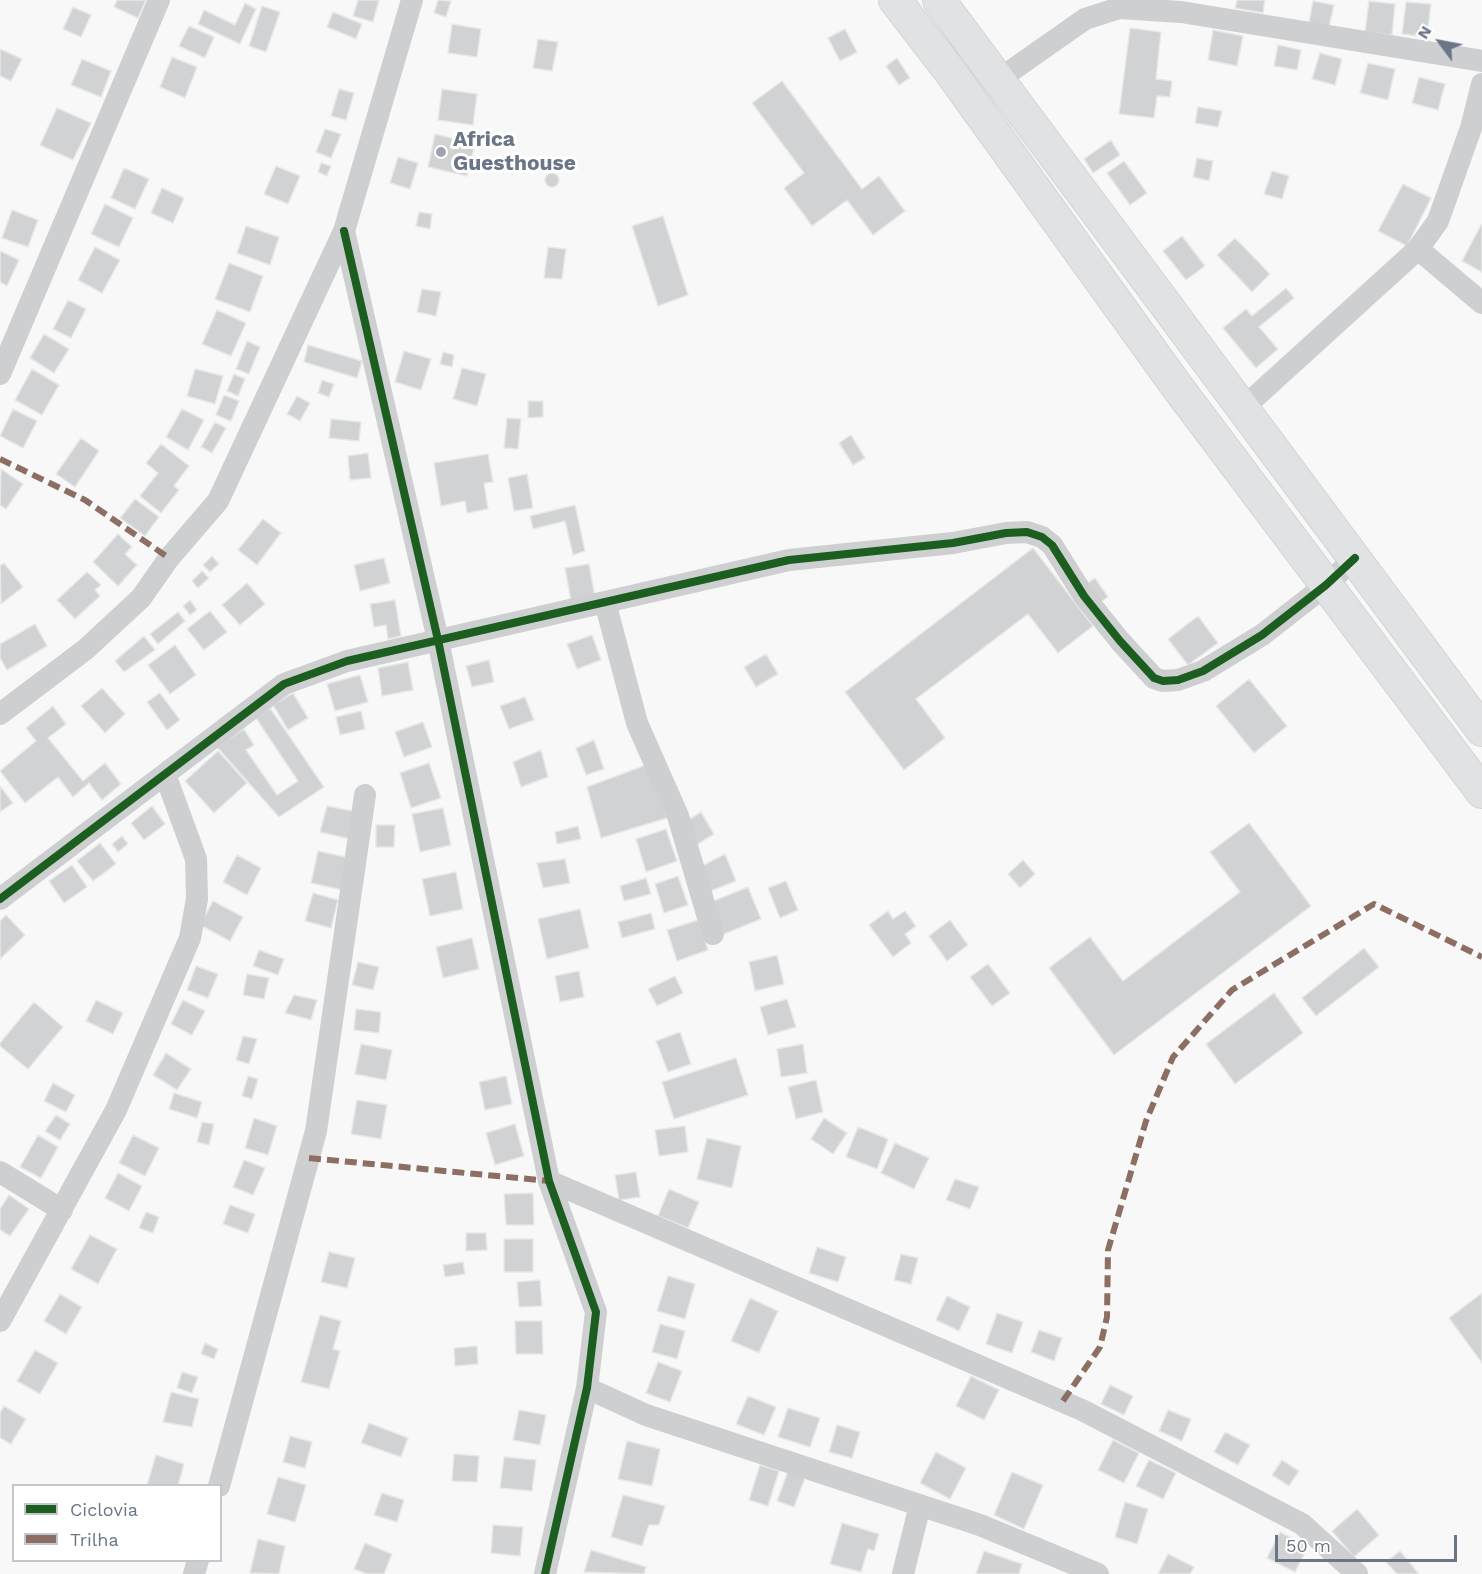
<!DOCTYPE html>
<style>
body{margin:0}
#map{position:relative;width:1482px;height:1574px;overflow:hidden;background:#f8f8f8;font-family:"Work Sans",sans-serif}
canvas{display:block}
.legend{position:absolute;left:12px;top:1484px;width:210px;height:78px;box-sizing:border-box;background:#fff;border:2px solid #c3c8cf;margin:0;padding:8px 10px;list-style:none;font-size:18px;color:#6a7686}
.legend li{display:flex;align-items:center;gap:12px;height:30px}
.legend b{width:30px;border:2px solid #c3c8cf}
.north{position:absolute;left:1410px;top:12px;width:60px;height:60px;-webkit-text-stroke:4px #fff;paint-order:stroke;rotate:302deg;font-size:16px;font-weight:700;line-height:24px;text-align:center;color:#6a7686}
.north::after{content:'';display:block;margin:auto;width:21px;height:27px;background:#6a7686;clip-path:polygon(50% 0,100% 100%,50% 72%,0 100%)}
.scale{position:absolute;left:1275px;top:1535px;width:182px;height:27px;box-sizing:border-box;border:3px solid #6a7686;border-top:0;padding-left:8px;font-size:18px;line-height:21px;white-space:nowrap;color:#6a7686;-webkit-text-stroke:4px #fff;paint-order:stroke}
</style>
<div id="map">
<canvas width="1482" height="1574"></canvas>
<ul class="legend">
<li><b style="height:8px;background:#1b5e20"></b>Ciclovia</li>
<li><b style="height:8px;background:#8d6e63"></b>Trilha</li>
</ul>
<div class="north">N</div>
<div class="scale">50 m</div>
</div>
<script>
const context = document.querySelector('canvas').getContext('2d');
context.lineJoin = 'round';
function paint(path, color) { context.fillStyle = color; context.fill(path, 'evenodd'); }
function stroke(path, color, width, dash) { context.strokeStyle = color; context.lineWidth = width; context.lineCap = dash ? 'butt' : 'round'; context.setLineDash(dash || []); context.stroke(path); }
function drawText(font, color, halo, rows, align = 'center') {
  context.font = font + ' "Work Sans",sans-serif'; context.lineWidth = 6; context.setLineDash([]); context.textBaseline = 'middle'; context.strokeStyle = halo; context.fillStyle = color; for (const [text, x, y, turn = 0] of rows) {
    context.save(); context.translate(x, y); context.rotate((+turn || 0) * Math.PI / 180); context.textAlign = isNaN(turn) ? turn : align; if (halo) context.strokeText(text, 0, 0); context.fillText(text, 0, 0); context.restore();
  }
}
const building = new Path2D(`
 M117,0H146L138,18L114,7Z
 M358,0H379L373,22L353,16Z
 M438,0L451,1L446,17L434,13Z
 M1237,0H1265L1263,13L1235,8Z
 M1313,1L1334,5L1329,27L1309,23Z
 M1369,1L1395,4L1392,35L1365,32Z
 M1406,2L1431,4L1427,37L1402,34Z
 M245,3L256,9L240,44L198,24L204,10L235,25Z
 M262,6L280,12L266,52L249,46Z
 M73,7L91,15L81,37L63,29Z
 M333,12L362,24L356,39L327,27Z
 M452,24L481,29L477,57L448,53Z
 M189,26L214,37L205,58L179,46Z
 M1130,28L1161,32L1156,79L1172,81L1170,97L1157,96L1154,118L1119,114Z
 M845,29L857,52L840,61L828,38Z
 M1213,30L1243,36L1237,66L1208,60Z
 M538,39L558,42L552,71L533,68Z
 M1278,45L1301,50L1297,70L1274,66Z
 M0,49L22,59L11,81L0,76Z
 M1320,53L1342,59L1335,85L1312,79Z
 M172,57L197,67L185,98L160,87Z
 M897,58L910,78L899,85L886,66Z
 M82,59L111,71L101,97L71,85Z
 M1368,63L1395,69L1388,100L1360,93Z
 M1419,77L1445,84L1438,110L1412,103Z
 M782,81L862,189L879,176L905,211L873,235L847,200L812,226L784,188L804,173L752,103Z
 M339,89L354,93L346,120L331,116Z
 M442,89L477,94L473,125L438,120Z
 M1198,107L1222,111L1218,127L1195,123Z
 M57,108L91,123L73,160L40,145Z
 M325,129L341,134L331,158L316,152Z
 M435,134L475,144L467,176L428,167Z
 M1111,140L1120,155L1093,173L1084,159Z
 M398,157L418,163L410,189L390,183Z
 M1197,158L1213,161L1209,181L1193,177Z
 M1124,161L1147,193L1130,205L1107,173Z
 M321,163L331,166L327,176L318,172Z
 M276,166L300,176L288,204L264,194Z
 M124,168L149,179L135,209L111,198Z
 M1272,171L1289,176L1282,199L1264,194Z
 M545 180a7 7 0 1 1 14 0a7 7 0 1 1-14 0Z
 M1403,184L1431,198L1407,246L1378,231Z
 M162,188L184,198L173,223L151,213Z
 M105,204L133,218L119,247L91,234Z
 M12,210L38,220L28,247L2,238Z
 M419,212L432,214L430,229L416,226Z
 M663,216L688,295L658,306L632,226Z
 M1481,225L1482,226V272L1462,261Z
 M246,226L279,237L270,265L237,253Z
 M1182,236L1205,266L1186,280L1163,251Z
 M1235,238L1270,274L1252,292L1217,255Z
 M95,247L120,260L102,293L78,280Z
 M548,247L566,249L562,279L544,278Z
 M0,251L19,260L7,286L0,282Z
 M229,263L263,276L250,312L215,299Z
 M1286,288L1294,298L1259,327L1278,349L1256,368L1223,328L1246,309L1252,316Z
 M422,289L441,292L436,316L417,312Z
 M68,300L86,309L71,338L53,329Z
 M217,310L246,323L231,356L202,344Z
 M44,334L69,349L54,373L30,358Z
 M247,341L260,347L249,374L236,369Z
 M308,345L362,361L357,378L304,362Z
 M404,351L431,359L421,390L395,382Z
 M443,352L454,355L452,367L440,364Z
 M462,368L486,374L477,406L453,399Z
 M32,369L59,385L42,415L15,400Z
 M195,369L223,376L215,404L187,396Z
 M234,374L245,379L238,396L227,391Z
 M322,380L334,384L329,397L318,393Z
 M224,395L239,401L231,421L216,415Z
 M297,396L310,403L300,421L287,414Z
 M528,401H543V417L528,418Z
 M13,409L37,421L23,448L0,436Z
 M182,409L204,420L188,450L166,437Z
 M507,418L521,419L518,449L504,448Z
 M331,419L361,422L359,441L329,438Z
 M215,422L226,428L212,453L201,447Z
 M851,435L865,458L853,465L839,443Z
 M81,438L99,451L75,487L56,474Z
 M161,444L189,466L174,486L179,490L161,513L140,496L158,473L146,463Z
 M368,453L371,478L350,480L348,456Z
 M488,454L493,482L484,483L488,509L467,513L465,501L441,506L434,463Z
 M1,469L23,484L6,509L0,505Z
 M527,474L533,508L514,511L508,478Z
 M135,499L159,517L145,536L120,518Z
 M575,505L585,551L573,555L565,521L533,529L530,516Z
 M263,519L281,533L257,565L238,550Z
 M118,534L132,547L125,554L137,565L118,586L93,562Z
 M1033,548L1093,626L1058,653L1028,614L916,699L945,738L904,770L845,692Z
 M212,556L219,564L210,572L203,565Z
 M384,558L390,583L360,591L354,565Z
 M4,563L23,587L1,604L0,566Z
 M589,564L595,597L571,601L565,568Z
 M202,571L209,578L198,588L192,581Z
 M87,572L101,585L95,590L100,596L75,619L57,600Z
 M1095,578L1108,597L1096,605L1082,587Z
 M247,583L265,604L240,625L222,605Z
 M190,600L197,610L190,615L183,606Z
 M395,600L401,636L388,639L386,625L374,627L370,604Z
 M210,611L227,632L204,650L187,629Z
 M178,612L185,621L158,644L150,634Z
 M1198,616L1218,643L1188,665L1168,639Z
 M35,624L47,646L7,670L0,658V644Z
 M592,635L601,660L577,669L567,644Z
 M144,636L155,650L124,672L115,661Z
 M175,645L196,675L170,694L148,665Z
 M766,654L778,674L756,687L744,667Z
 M489,660L494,682L472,687L466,666Z
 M408,662L413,690L382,696L378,668Z
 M360,675L368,702L335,711L327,684Z
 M1249,679L1287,726L1254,753L1216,706Z
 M102,688L125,714L105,733L81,706Z
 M160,693L180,720L167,730L147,702Z
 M293,693L308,718L288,730L273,705Z
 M525,697L534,720L509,729L500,706Z
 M53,706L66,724L48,738L83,781L105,763L121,784L102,800L89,783L73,797L58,777L25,803L0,771L36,741L26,728Z
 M270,708L324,787L279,817L217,747L244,729L254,745L246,750L277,795L298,781L256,718Z
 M361,711L365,729L340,735L336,717Z
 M423,722L432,747L404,757L395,732Z
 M594,740L604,769L586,775L576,748Z
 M541,750L548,777L521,787L513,762Z
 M218,751L247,783L214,813L185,781Z
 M429,763L441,798L411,808L400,773Z
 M651,763L667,818L601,838L587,787Z
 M0,786L13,803L0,812Z
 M152,806L165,824L144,840L131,823Z
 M327,806L357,812L350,839L320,832Z
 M443,808L451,845L420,852L412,814Z
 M701,812L714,834L695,846L682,824Z
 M1249,823L1311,906L1114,1055L1049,968L1090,937L1123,981L1240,892L1210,852Z
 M376,825H395L394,847H376Z
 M578,826L581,839L557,844L555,832Z
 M666,829L677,861L646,872L636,839Z
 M122,836L128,844L118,852L112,844Z
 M100,843L116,864L93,881L77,861Z
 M318,851L350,858L343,890L311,883Z
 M725,854L736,881L708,892L698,868Z
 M237,855L261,868L247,895L223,882Z
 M565,859L570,883L543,888L537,863Z
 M1023,860L1035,874L1020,888L1008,874Z
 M72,865L87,887L64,903L49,881Z
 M456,872L463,909L430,916L422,879Z
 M678,876L688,905L664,913L655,884Z
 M646,878L651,894L624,901L620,886Z
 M786,881L798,910L780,918L768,888Z
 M748,887L761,919L724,934L711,902Z
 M313,893L338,900L331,928L305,921Z
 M213,901L243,917L230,941L200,925Z
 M580,909L589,948L547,959L538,919Z
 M888,911L893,919L905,911L916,926L905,934L911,943L893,957L869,925Z
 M651,913L655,929L622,938L618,922Z
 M6,915L25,935L0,959V921Z
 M698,920L708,950L677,961L667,930Z
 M950,920L968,945L947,961L929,936Z
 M472,938L479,969L443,978L436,947Z
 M1364,948L1379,967L1316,1016L1302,998Z
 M259,950L284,959L278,975L253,966Z
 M777,955L784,984L755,991L749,962Z
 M358,962L379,967L373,990L352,985Z
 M988,964L1010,993L992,1006L970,977Z
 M196,966L218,974L208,998L187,990Z
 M579,971L584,997L560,1002L555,976Z
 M247,974L269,978L264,999L243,995Z
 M675,976L683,993L657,1006L648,989Z
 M1274,993L1303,1033L1235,1084L1206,1044Z
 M294,995L317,1000L311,1020L285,1013Z
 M787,999L796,1027L768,1035L760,1007Z
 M96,1000L123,1013L113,1034L86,1021Z
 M183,1000L205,1011L192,1035L171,1024Z
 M34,1002L63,1027L28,1069L0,1046V1043Z
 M356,1009L381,1012L379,1033L354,1030Z
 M680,1032L691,1064L668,1072L656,1041Z
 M243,1036L257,1039L249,1064L236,1060Z
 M361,1044L392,1050L386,1080L355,1074Z
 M803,1044L807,1073L781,1077L777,1049Z
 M166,1053L191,1069L177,1090L153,1075Z
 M736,1058L748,1095L674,1119L662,1082Z
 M248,1076L258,1079L252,1099L242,1096Z
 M506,1076L512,1104L485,1110L479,1082Z
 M816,1080L823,1112L796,1119L788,1087Z
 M53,1083L75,1095L66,1112L44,1101Z
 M174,1093L202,1102L197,1118L169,1109Z
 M357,1100L387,1105L381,1139L351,1134Z
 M56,1115L70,1124L60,1140L45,1131Z
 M254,1118L277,1126L268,1155L245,1148Z
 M824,1118L847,1133L833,1154L811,1139Z
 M202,1122L214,1124L209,1145L197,1142Z
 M515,1124L524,1156L495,1165L486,1133Z
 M685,1126L688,1152L659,1156L655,1130Z
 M858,1127L888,1139L877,1169L846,1157Z
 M38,1135L58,1147L41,1178L20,1167Z
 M133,1135L159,1148L145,1176L119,1163Z
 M707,1138L741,1146L732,1188L697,1179Z
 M895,1143L929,1158L914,1189L881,1173Z
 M244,1160L265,1168L253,1195L233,1187Z
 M636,1172L640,1197L619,1200L615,1175Z
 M118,1173L142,1186L129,1211L105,1198Z
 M955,1179L979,1187L970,1209L946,1200Z
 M669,1189L699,1202L688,1228L658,1216Z
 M533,1193L534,1225H506L504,1194Z
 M9,1195L29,1209L10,1236L0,1230V1209Z
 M230,1205L255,1214L248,1233L223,1224Z
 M146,1212L159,1217L153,1233L139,1228Z
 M466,1233H486L487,1250L466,1251Z
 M90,1235L117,1249L98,1284L71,1269Z
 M504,1239H533V1272H504Z
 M817,1247L846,1257L838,1282L809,1273Z
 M329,1252L355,1258L347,1288L321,1282Z
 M901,1254L918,1258L911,1284L894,1280Z
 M463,1262L465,1274L445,1277L443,1265Z
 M668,1276L695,1284L685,1319L657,1311Z
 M540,1280L542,1306L519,1307L517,1282Z
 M1482,1293V1363L1449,1318Z
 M60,1294L82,1307L66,1334L44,1321Z
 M947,1296L970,1307L959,1331L936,1320Z
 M750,1298L778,1311L759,1353L731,1341Z
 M997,1313L1023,1322L1012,1353L986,1344Z
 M320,1315L341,1321L333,1349L340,1351L329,1389L301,1382Z
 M515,1321H542L543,1354H516Z
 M660,1324L685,1331L677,1359L652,1352Z
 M1039,1330L1062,1338L1054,1361L1031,1352Z
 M205,1343L218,1349L214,1359L201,1354Z
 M477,1346L478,1364L455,1366L454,1348Z
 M35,1350L58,1363L40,1394L17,1381Z
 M658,1362L682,1371L670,1402L646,1393Z
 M182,1372L198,1377L192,1393L177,1388Z
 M971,1376L999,1390L984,1420L956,1406Z
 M1110,1385L1133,1396L1124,1415L1101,1404Z
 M171,1392L199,1399L192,1427L163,1422Z
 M748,1396L776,1407L764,1435L736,1424Z
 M4,1406L26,1419L11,1444L0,1438V1413Z
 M788,1408L820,1418L810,1447L778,1437Z
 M519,1410L546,1415L540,1445L513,1440Z
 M1168,1410L1191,1419L1182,1441L1159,1431Z
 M369,1423L408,1438L401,1457L361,1443Z
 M837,1425L860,1432L852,1458L829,1452Z
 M1225,1432L1250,1445L1238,1465L1214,1452Z
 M290,1436L312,1442L305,1468L283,1462Z
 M1113,1440L1139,1453L1124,1483L1098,1470Z
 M627,1441L660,1449L652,1486L618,1479Z
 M936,1452L966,1468L950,1499L920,1483Z
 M454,1454L479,1456L477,1482L452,1481Z
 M156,1455L184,1464L178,1486L147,1485Z
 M504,1457L536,1460L532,1491L500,1488Z
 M1149,1460L1176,1473L1163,1499L1136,1486Z
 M1282,1460L1299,1471L1289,1486L1272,1475Z
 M760,1465L779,1471L768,1506L749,1500Z
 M788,1471L805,1478L794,1507L777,1501Z
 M1012,1472L1043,1485L1024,1529L994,1515Z
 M278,1477L306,1485L295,1522L267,1514Z
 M382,1493L404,1500L397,1522L374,1515Z
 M623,1495L665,1506L659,1525H649L642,1546L611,1537Z
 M1125,1502L1148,1509L1137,1544L1115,1537Z
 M1357,1509L1379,1535L1354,1557L1332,1531Z
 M842,1523L879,1534L874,1551L868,1549L861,1572L830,1564Z
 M493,1525L523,1527L520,1556L491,1553Z
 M1280,1532L1308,1547L1295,1572L1267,1558Z
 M258,1539L285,1546L279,1574L250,1573Z
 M365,1543L392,1554L384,1574H367L354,1569Z
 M591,1550L646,1567L644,1574L584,1572Z
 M984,1551L1022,1564L1019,1574H976Z
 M1400,1551L1419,1574H1397L1386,1562Z
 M1168,1554L1194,1567L1190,1574H1158Z`);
paint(building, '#d0d2d3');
stroke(building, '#e8e8e8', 1.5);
const secondary = new Path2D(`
 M895,0L949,70L1178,388L1482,792
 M939,0L1482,730`);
stroke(secondary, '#d4d5d6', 34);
stroke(new Path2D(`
 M998,80L1085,19L1119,8L1181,12L1482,61
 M344,231L438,640L549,1181L596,1312L587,1388L545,1574
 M1418,249L1482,303
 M0,374L159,0
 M1242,409L1418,249L1438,221L1471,128L1482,84
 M605,602L637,723L678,816L713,934
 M0,714L86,649L141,598L169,558L218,501L344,231L412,0
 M0,899L284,684L347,661L789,560L953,543L1006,533L1027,532L1042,537L1052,545L1084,596L1120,641L1154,678L1163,681L1178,680L1203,671L1262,635L1326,585L1355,558
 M0,1172L62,1210
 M549,1181L1082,1410L1302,1524L1357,1574
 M0,1321L116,1110L190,938L197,899L196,859L165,774
 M587,1388L646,1415L980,1525L1098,1574
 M219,1486L316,1131L365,795
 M194,1574L198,1560
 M903,1574L920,1505`), '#cecfd1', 22);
stroke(secondary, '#e1e2e3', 32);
stroke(new Path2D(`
 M0,459L85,500L169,558
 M309,1158L549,1181
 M1063,1401L1100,1347L1107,1317L1108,1250L1146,1121L1173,1057L1232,990L1374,904L1482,957`), '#8d6e63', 6, [12, 6]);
stroke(new Path2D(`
 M344,231L438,640L549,1181L596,1312L587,1388L545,1574
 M0,899L284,684L347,661L789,560L953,543L1006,533L1027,532L1042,537L1052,545L1084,596L1120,641L1154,678L1163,681L1178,680L1203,671L1262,635L1326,585L1355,558`), '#1b5e20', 8);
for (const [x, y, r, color] of [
 [441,152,6,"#9ca4ae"]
]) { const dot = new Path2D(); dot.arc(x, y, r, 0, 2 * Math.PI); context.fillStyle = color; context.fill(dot); stroke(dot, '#fff', 2); }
drawText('bold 21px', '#6a7686', '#fff', [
 ["Africa",453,140],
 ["Guesthouse",453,164]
], 'left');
</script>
